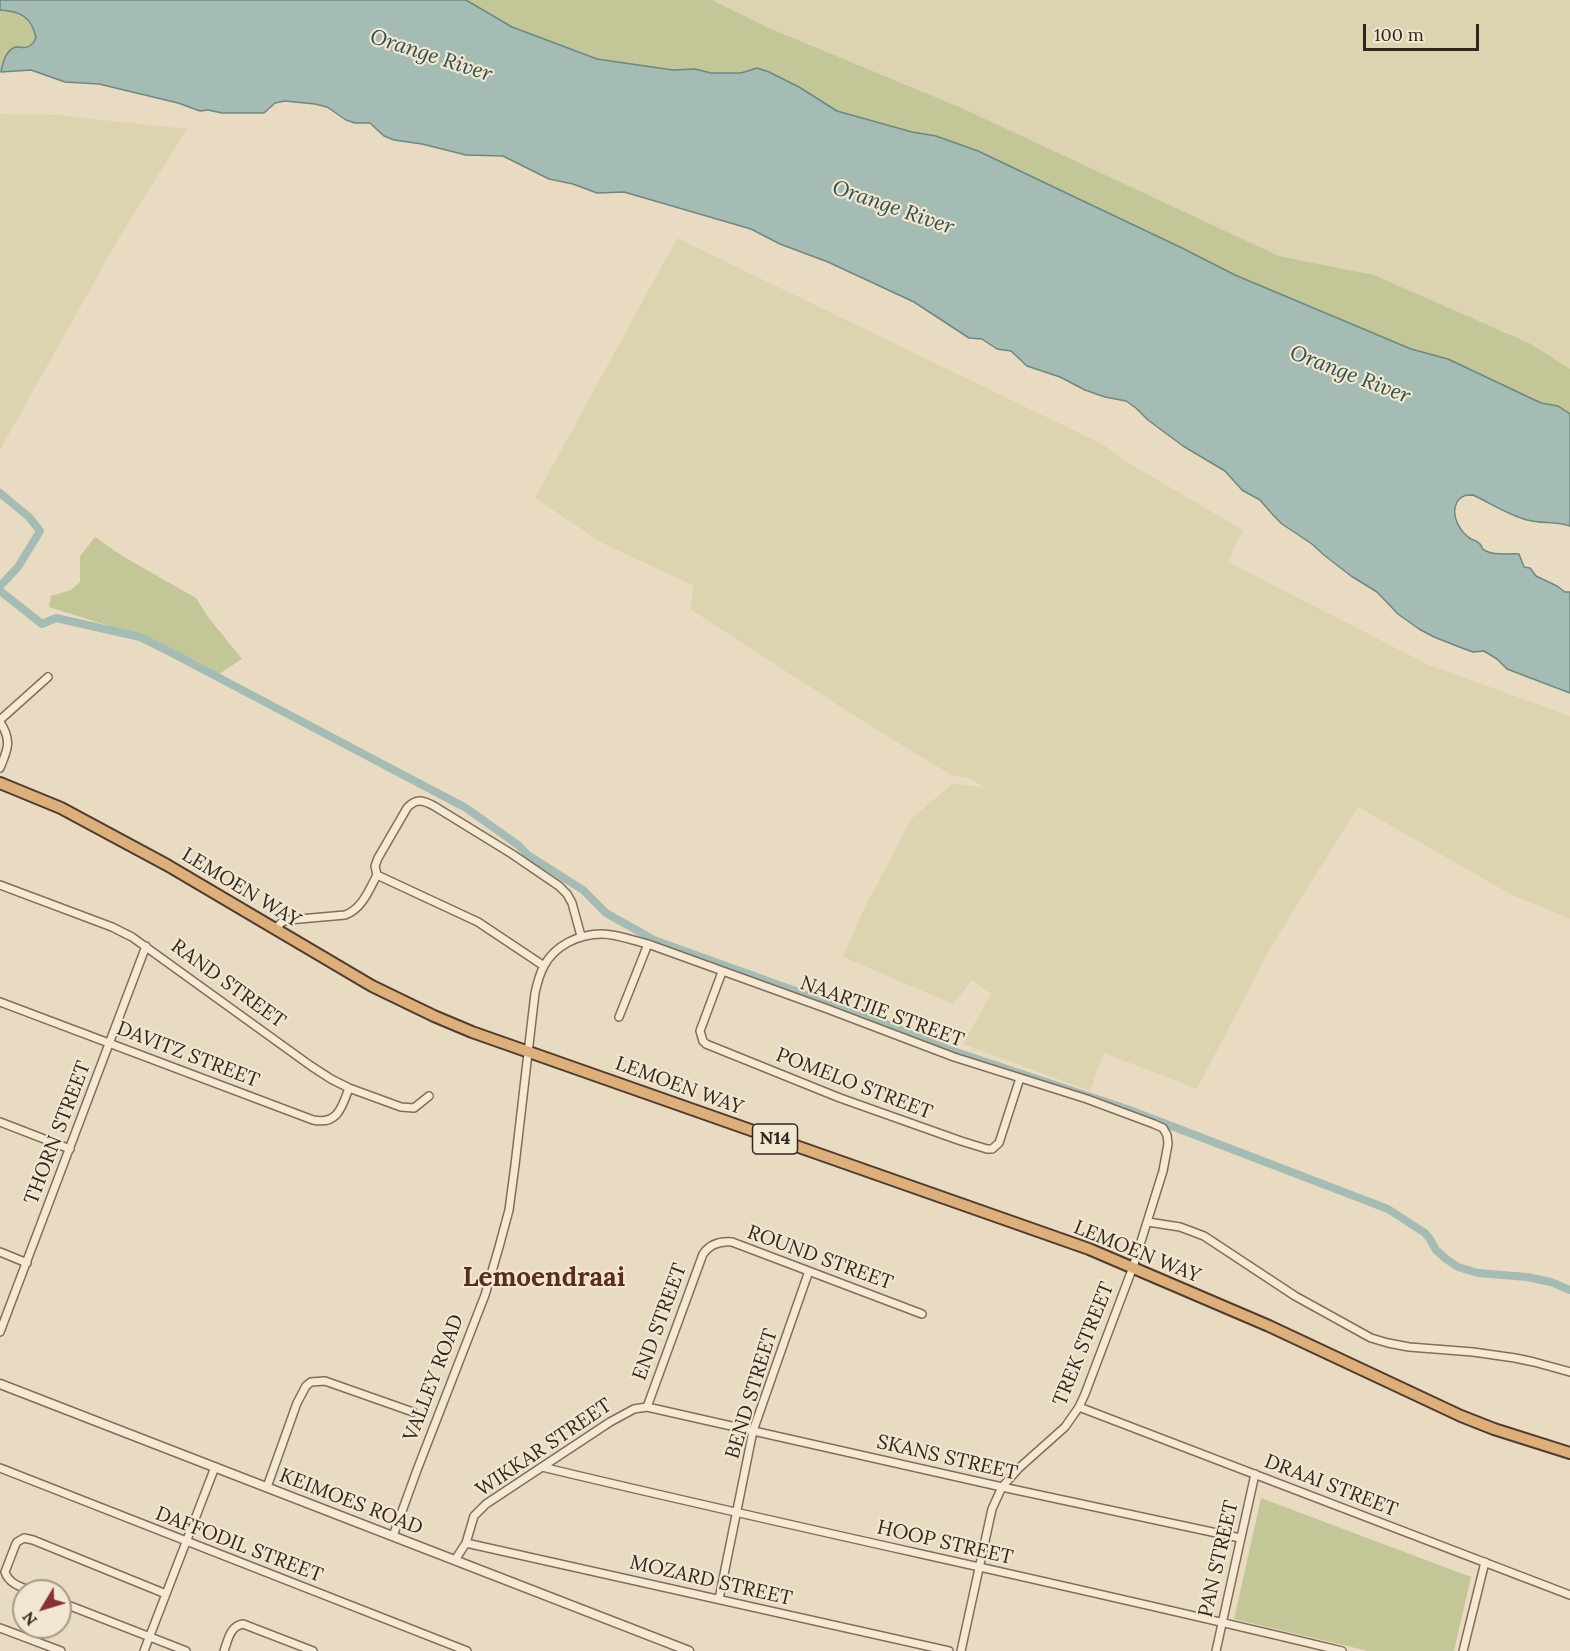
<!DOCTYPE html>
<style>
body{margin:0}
#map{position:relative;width:1570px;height:1651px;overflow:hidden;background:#e9dbc2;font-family:Lora,serif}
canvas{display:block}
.north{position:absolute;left:12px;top:1579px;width:60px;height:60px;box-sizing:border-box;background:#f1e6d0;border:2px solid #a59989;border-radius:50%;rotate:232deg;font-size:16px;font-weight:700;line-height:24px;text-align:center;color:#32261e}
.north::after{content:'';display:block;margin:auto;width:21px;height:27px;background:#8a3137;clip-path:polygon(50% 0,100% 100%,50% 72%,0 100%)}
.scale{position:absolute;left:1363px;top:24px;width:116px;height:27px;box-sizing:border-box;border:3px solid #32261e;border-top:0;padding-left:8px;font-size:18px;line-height:21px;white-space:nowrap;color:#32261e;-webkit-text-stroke:4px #f1e6d0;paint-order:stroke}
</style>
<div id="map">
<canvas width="1570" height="1651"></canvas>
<div class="north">N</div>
<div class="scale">100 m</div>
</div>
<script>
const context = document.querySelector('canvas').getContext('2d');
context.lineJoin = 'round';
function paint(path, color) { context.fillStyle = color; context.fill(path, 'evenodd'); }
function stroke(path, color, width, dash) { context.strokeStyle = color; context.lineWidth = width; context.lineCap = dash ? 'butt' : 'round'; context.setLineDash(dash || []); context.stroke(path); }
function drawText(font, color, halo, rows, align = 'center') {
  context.font = font + ' Lora,serif'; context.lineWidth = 4.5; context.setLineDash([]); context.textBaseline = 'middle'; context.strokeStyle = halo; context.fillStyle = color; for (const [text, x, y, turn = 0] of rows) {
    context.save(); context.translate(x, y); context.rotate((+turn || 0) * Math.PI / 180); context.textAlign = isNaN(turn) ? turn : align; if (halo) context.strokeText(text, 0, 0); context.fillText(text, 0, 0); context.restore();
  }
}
paint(new Path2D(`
 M712,0H1570V369L1531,344L1374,275L1279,256L964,109L769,28Z
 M0,114L57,115L187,129L119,238L0,450Z
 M677,238L1102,444L1127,462L1243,530L1228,562L1429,665L1570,716V919L1510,894L1358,807L1271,947L1197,1089L1104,1053L1090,1091L963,1044L991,994L972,980L953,1004L843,957L859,919L911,819L952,784L984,787L969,778L951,775L861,720L690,609L694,586L602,543L535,498Z`), '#ded3b0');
paint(new Path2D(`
 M466,0H712L769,28L964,109L1279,256L1374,275L1531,344L1570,369V414C1558,405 1544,404 1531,399L1448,359L1411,349L1235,275L1182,248L978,151L936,136L912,132L837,111L751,69L741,73L733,74L711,73L695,69L673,70L597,59L512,27Z
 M0,10C21,12 32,16 36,39L28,48C7,53 6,47 1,72H0Z
 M95,537L124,557L196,598L208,617L242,659L219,674L135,634L49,607L51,596L71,590L80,582V556Z
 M1261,1498L1471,1577L1454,1651H1368L1234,1619Z`), '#c3c697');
const water = new Path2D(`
 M0,0H466L512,27L597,59L673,70L695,69L711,73H741L757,68L769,72L799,87L837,111L912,132L936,136L978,151L1182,248L1235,275L1411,349L1448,359L1541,403L1558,406L1570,414V526C1556,521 1541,524 1527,520C1508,515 1490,503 1473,495C1466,495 1462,495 1457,502C1450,515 1460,532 1471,539C1475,541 1476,540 1480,544C1484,549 1479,547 1486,551C1495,556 1509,553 1519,554L1524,567L1530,568L1536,576L1557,586L1565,592H1570V693L1507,669L1497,659L1484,651L1473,652L1462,648L1434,637L1419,629L1398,614L1377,592L1351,576L1324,555L1312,544L1282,524L1274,516L1260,500L1242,490L1225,471L1183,446L1148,420L1136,408L1126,401L1105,397L1085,390L1060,377L1027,366L1011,351L997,349L982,339L969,338L914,302L828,262L780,244L751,229L624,192L597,193L573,184L549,179L503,156L466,155L422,144L394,140L384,136L370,123H355L346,120L327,107L315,104L285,101L275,103L264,113H222L208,110L200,111L178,103L99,84L65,82L31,70L1,72C3,62 5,52 15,47C25,48 31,49 36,38C32,17 20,11 0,10Z`);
paint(water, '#a4bcb3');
stroke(water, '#6c8980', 1.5);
stroke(new Path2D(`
 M0,493L29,517L40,531L18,567L0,586
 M0,591L42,624L56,618L140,637L170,652L466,808L518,845L528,855L583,890L606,913L654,940L876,1020L950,1050L1127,1109L1388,1209L1425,1233L1430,1239L1436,1250L1446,1259L1458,1267L1478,1273L1527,1277L1551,1282L1570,1290`), '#a4bcb3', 8);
const minor = new Path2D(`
 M0,720L48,677
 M0,722C12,740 8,749 0,768
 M0,885L112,927L132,937L311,1066L331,1079L349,1088L401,1107L414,1108L429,1096
 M275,929L282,922L288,920L345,915C362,909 369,890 377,875
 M544,966L478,922L377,875L375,866L378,858L407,808C416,798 423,800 434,806L512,854L559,886L567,894L572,903L581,936
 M722,972L700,1031L703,1041L706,1044L840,1098L961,1141L987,1149H992L999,1143L1020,1078
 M0,1002L313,1120C338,1125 342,1107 349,1088
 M619,1017L648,944
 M0,1122L70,1149
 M1148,1222L1180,1227L1204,1236L1295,1296L1371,1338L1388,1343L1409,1347L1473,1352L1515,1358L1534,1362L1570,1372
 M0,1252L27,1263
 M0,1332L146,946
 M647,1407L703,1254C710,1244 720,1241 732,1242L922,1314
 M1079,1407L1570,1595
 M542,1467C808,1531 1076,1586 1342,1651
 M0,1468L467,1651
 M267,1487L297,1403L306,1386L311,1382L325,1381L413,1412
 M393,1536L417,1470L485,1295L499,1247L509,1210L515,1165L535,993C537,984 539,975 544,966C555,945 579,934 602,934C617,934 634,941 648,944L825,1008L954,1057L1087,1099L1154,1124L1163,1128L1167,1135L1168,1144L1163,1171L1133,1267L1085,1394L1079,1407L1065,1427L1019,1468L1002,1487L992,1509L961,1651
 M466,1543L949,1651
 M455,1560L466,1543L474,1516L486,1504L610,1422L634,1409L647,1407L1002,1487L1240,1538
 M32,1591C21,1587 9,1584 5,1572L15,1546L17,1542L24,1538L33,1540L166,1594
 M719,1599L753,1431L809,1271
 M60,1602L186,1651
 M0,1628L61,1651
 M144,1651L215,1467
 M224,1651C228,1640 230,1626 243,1624L313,1651
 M1216,1651L1255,1474
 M1463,1651L1485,1562`);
const tertiary = new Path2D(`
 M0,1384L689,1651`);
const trunk = new Path2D(`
 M0,783L61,808L167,865L372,986L434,1016L472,1032L1089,1249L1269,1326L1461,1416L1494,1429L1570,1453`);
stroke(minor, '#816d5b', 10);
stroke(tertiary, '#816d5b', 11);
stroke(trunk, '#4f3c2f', 14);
stroke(minor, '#f5e9d4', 7);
stroke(tertiary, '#f5e9d4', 8);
stroke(trunk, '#ddb07b', 10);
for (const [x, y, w] of [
 [775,1139,45]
]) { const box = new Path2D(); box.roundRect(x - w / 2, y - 15, w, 30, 4.5); context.fillStyle = '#f1e6d0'; context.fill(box); stroke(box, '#32261e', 1.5); }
drawText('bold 18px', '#32261e', null, [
 ["N14",775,1139]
]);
drawText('20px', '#32261e', '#f1e6d0', [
 ["LEMOEN WAY",241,888,31],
 ["RAND STREET",228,984,36],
 ["NAARTJIE STREET",882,1012,20],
 ["DAVITZ STREET",188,1055,21],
 ["POMELO STREET",854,1084,21],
 ["LEMOEN WAY",679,1086,20],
 ["THORN STREET",58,1133,-69],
 ["LEMOEN WAY",1137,1252,22],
 ["ROUND STREET",820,1258,20],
 ["END STREET",660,1322,-70],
 ["TREK STREET",1084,1344,-68],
 ["VALLEY ROAD",434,1378,-69],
 ["BEND STREET",752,1394,-73],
 ["WIKKAR STREET",544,1448,-34],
 ["SKANS STREET",947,1458,13],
 ["DRAAI STREET",1331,1486,21],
 ["KEIMOES ROAD",351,1502,21],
 ["HOOP STREET",945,1543,13],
 ["DAFFODIL STREET",239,1545,21],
 ["PAN STREET",1219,1559,-77],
 ["MOZARD STREET",711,1581,13]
]);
drawText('italic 21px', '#2e514c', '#f1e6d0', [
 ["Orange River",431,56,18],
 ["Orange River",893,208,19],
 ["Orange River",1350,375,21]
]);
drawText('bold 26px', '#5b2a21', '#f1e6d0', [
 ["Lemoendraai",544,1279]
]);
</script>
